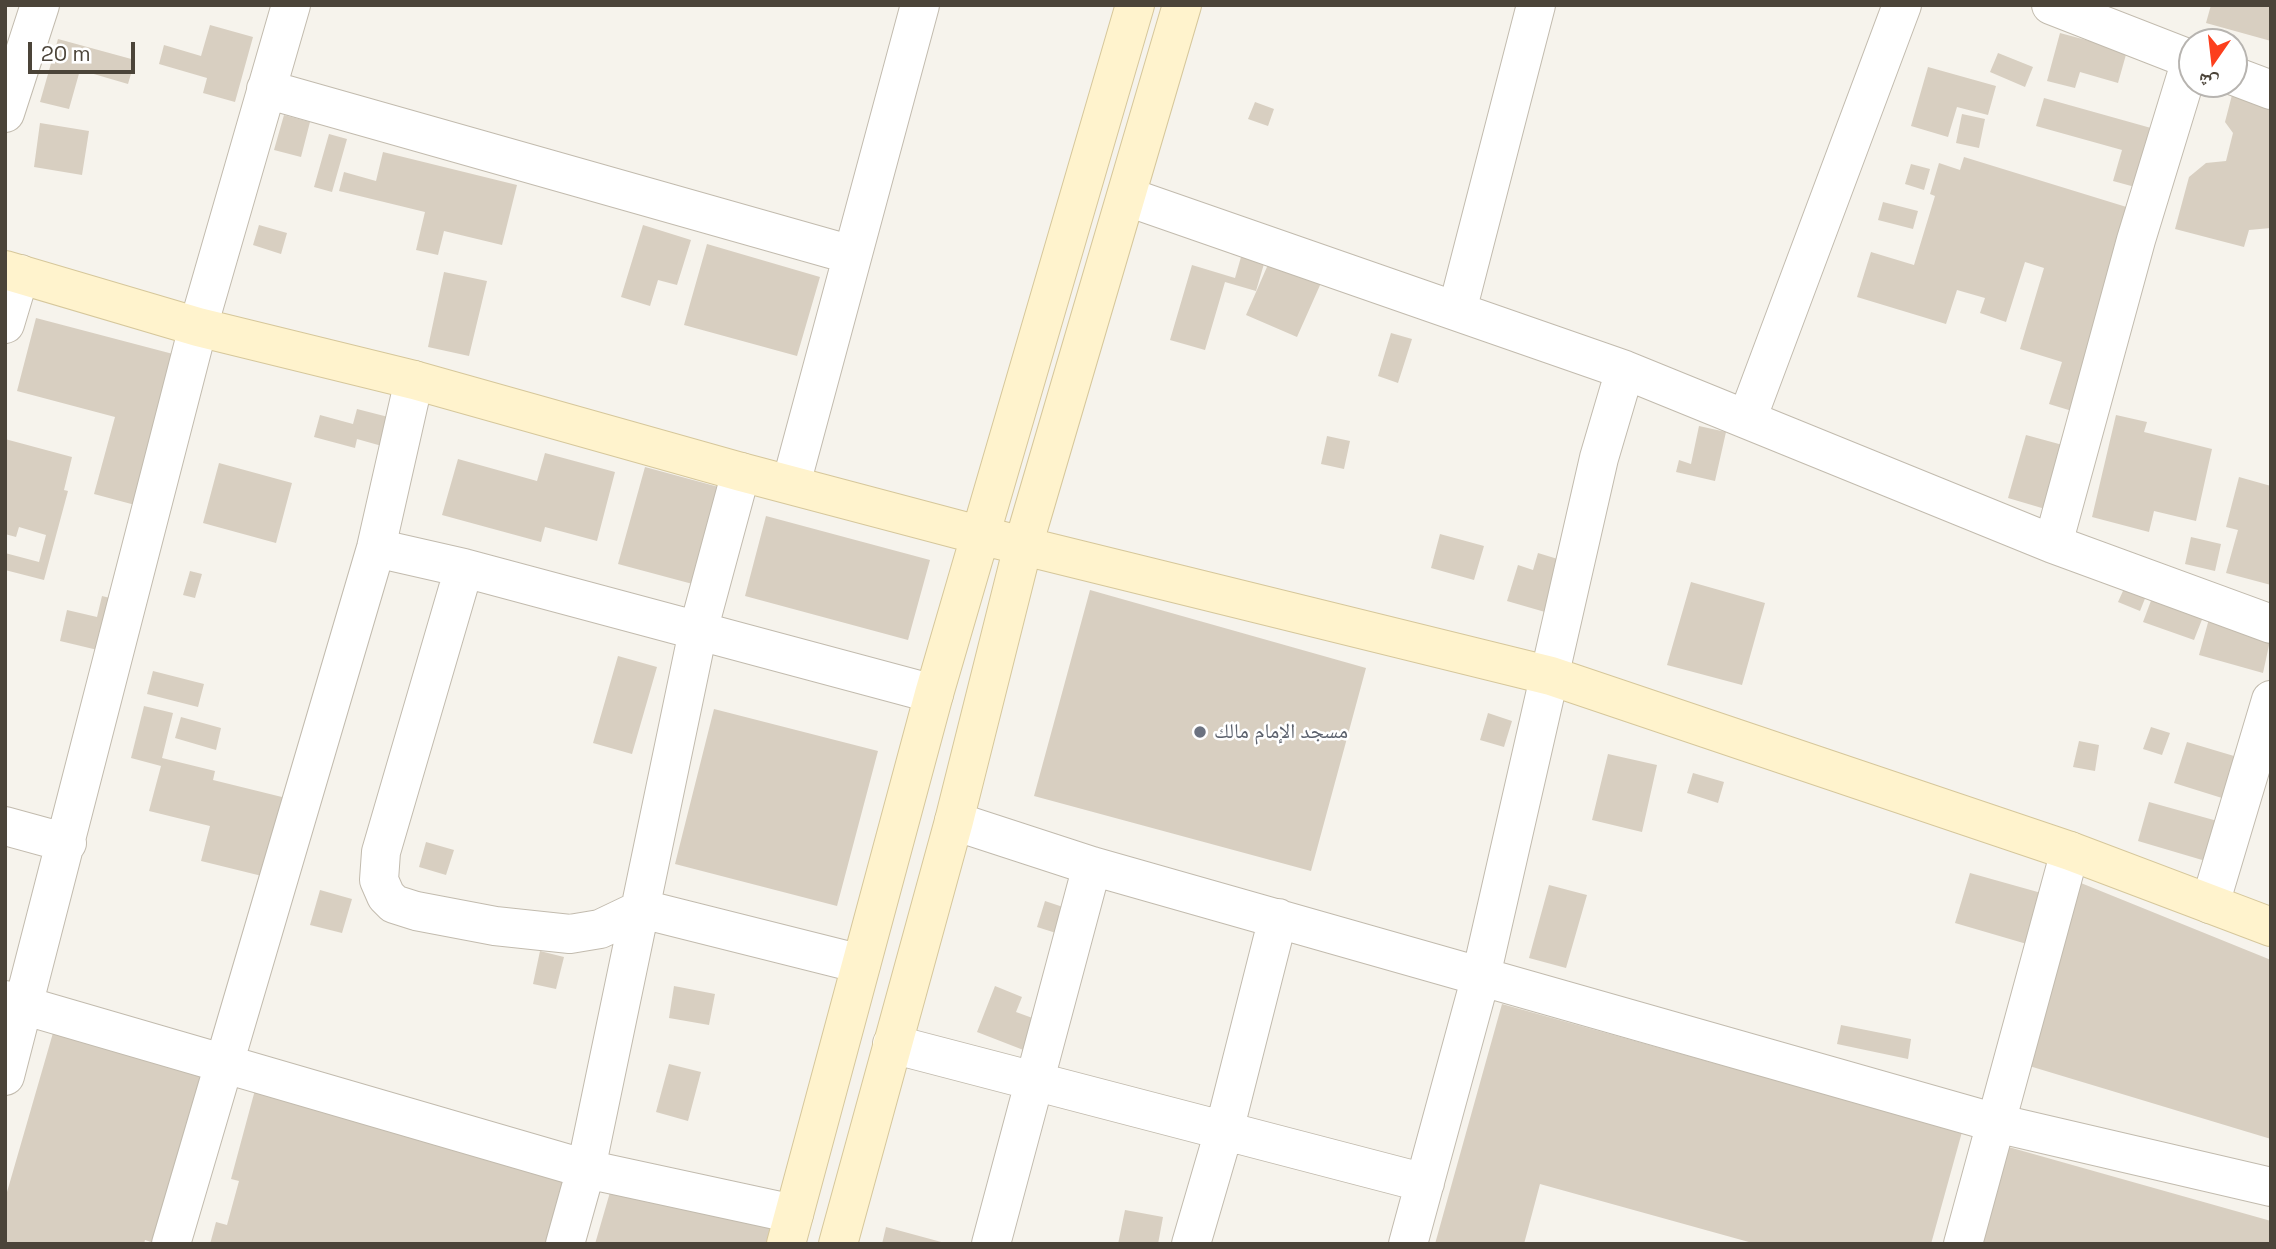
<!DOCTYPE html>
<meta charset="utf-8">
<style>
body{margin:0}
#map{position:relative;width:2276px;height:1249px;overflow:hidden;background:#f6f3ec;font-family:"Space Grotesk","Noto Naskh Arabic",sans-serif}
canvas{display:block}
.frame{position:absolute;inset:0;border:7px solid #4b4439;pointer-events:none}
.north{position:absolute;left:2178px;top:28px;width:70px;height:70px;box-sizing:border-box;background:#fff;border:2px solid #b7b4b0;border-radius:50%;rotate:194deg;font-size:19px;font-weight:700;line-height:28px;text-align:center;color:#4b4439}
.north::after{content:'';display:block;margin:auto;width:24px;height:32px;background:#fc3f1d;clip-path:polygon(50% 0,100% 100%,50% 72%,0 100%)}
.scale{position:absolute;left:28px;top:42px;width:107px;height:32px;box-sizing:border-box;border:4px solid #4b4439;border-top:0;padding-left:9px;font-size:21px;line-height:24px;white-space:nowrap;color:#4b4439;-webkit-text-stroke:5px #fff;paint-order:stroke}
</style>
<div id="map">
<canvas width="2276" height="1249"></canvas>
<div class="frame"></div>
<div class="north">ش</div>
<div class="scale">20 m</div>
</div>
<script>
const context = document.querySelector('canvas').getContext('2d');
context.lineJoin = 'round';
function paint(path, color) { context.fillStyle = color; context.fill(path, 'evenodd'); }
function stroke(path, color, width, dash) { context.strokeStyle = color; context.lineWidth = width; context.lineCap = dash ? 'butt' : 'round'; context.setLineDash(dash || []); context.stroke(path); }
function drawText(font, color, halo, rows, align = 'center') {
  context.font = font + ' "Space Grotesk","Noto Naskh Arabic",sans-serif'; context.lineWidth = 5; context.setLineDash([]); context.textBaseline = 'middle'; context.strokeStyle = halo; context.fillStyle = color; for (const [text, x, y, turn = 0] of rows) {
    context.save(); context.translate(x, y); context.rotate((+turn || 0) * Math.PI / 180); context.textAlign = isNaN(turn) ? turn : align; if (halo) context.strokeText(text, 0, 0); context.fillText(text, 0, 0); context.restore();
  }
}
paint(new Path2D(`
 M2211,5H2271V41L2206,23Z
 M210,25L253,37L235,102L203,93L207,78L159,64L164,45L201,56Z
 M2060,33L2127,51L2118,83L2080,72L2075,88L2047,81Z
 M58,39L135,60L128,84L80,70L69,109L40,102Z
 M1998,53L2033,67L2025,87L1990,72Z
 M1928,67L1996,86L1988,115L1957,107L1948,137L1911,126Z
 M2232,95L2271,105V228L2249,230L2244,247L2175,229L2189,177L2206,163L2226,161L2233,133L2225,122Z
 M2044,98L2151,128L2135,187L2113,181L2122,150L2036,126Z
 M1255,102L1274,109L1268,126L1248,119Z
 M1962,114L1985,119L1979,148L1956,143Z
 M284,115L310,122L301,157L274,150Z
 M40,123L89,131L82,175L34,167Z
 M329,134L347,139L332,192L314,187Z
 M383,152L517,185L502,245L444,231L438,255L416,250L425,212L339,191L344,172L376,181Z
 M1964,157L2133,209L2072,411L2049,404L2062,362L2020,349L2044,268L2025,262L2006,322L1980,313L1985,298L1957,290L1946,324L1857,297L1871,252L1914,265L1935,196L1930,194L1939,163L1960,170Z
 M1911,164L1930,169L1924,190L1905,184Z
 M1883,202L1918,211L1913,229L1878,220Z
 M259,225L287,233L281,254L253,245Z
 M643,225L691,240L677,285L658,280L650,306L621,297Z
 M707,244L820,277L797,356L684,325Z
 M1243,250L1266,257L1256,291L1225,282L1205,350L1170,340L1192,265L1235,278Z
 M1270,260L1321,283L1297,337L1246,315Z
 M444,272L487,281L469,356L428,347Z
 M36,318L192,359L150,509L94,494L115,417L17,391Z
 M1391,333L1412,339L1398,383L1378,376Z
 M357,409L396,419L389,448L357,439L355,448L314,437L320,415L353,424Z
 M2116,415L2147,422L2144,432L2212,449L2196,521L2154,511L2149,532L2092,517Z
 M1699,426L1726,432L1715,481L1676,472L1679,460L1691,464Z
 M2026,435L2070,447L2052,511L2008,498Z
 M1327,436L1350,441L1344,469L1321,464Z
 M5,439L72,457L64,490L68,491L44,580L5,570V553L39,562L46,535L19,527L16,537L5,534Z
 M545,453L615,472L597,541L545,527L541,542L442,515L458,459L537,481Z
 M219,463L292,483L276,543L203,523Z
 M645,467L726,489L700,586L618,564Z
 M2239,477L2271,486V585L2226,573L2238,530L2226,527Z
 M766,516L930,560L908,640L745,596Z
 M1440,534L1484,546L1474,580L1431,568Z
 M2191,537L2221,544L2215,571L2185,564Z
 M1538,553L1561,560L1545,612L1507,601L1518,565L1533,570Z
 M190,571L202,574L195,598L183,595Z
 M1691,582L1765,603L1742,685L1667,665Z
 M2127,582L2148,591L2140,611L2118,602Z
 M1090,590L1366,668L1311,871L1034,796Z
 M102,596L118,600L106,652L60,641L67,610L97,617Z
 M2152,598L2203,617L2194,640L2143,622Z
 M2209,619L2271,636L2263,673L2199,655Z
 M618,656L657,667L632,754L593,743Z
 M153,671L204,684L198,707L147,694Z
 M144,706L173,713L162,758L215,771L213,780L286,798L266,877L201,861L210,826L149,811L161,766L131,758Z
 M714,709L878,751L837,906L675,864Z
 M1488,713L1512,721L1504,747L1480,740Z
 M181,717L221,728L216,750L175,738Z
 M2151,727L2170,733L2162,755L2143,749Z
 M2079,741L2099,745L2095,771L2073,767Z
 M2187,742L2234,756L2222,798L2174,783Z
 M1608,754L1657,765L1642,832L1592,820Z
 M1693,773L1724,782L1718,803L1687,793Z
 M2149,802L2221,822L2209,862L2138,841Z
 M426,842L454,850L446,875L419,867Z
 M1970,873L2052,896L2037,947L1955,923Z
 M2076,881L2271,960V1139L2026,1065Z
 M1549,885L1587,895L1566,968L1529,958Z
 M320,890L352,899L342,933L310,925Z
 M1045,901L1063,907L1056,933L1037,927Z
 M540,951L564,957L556,989L533,984Z
 M674,986L715,994L709,1025L669,1018Z
 M995,986L1022,997L1016,1012L1038,1020L1026,1051L977,1032Z
 M1502,1004L1962,1132L1931,1244H1756L1540,1184L1524,1244H1435Z
 M1841,1025L1911,1039L1908,1059L1837,1044Z
 M55,1026L210,1071L157,1244L145,1240L144,1244H5V1199Z
 M669,1064L701,1072L688,1121L656,1112Z
 M255,1090L567,1177L549,1244H210L216,1222L227,1225L239,1181L231,1179Z
 M2005,1146L2271,1221V1244H1977Z
 M613,1182L773,1228L768,1244H595Z
 M1125,1210L1163,1217L1158,1244H1118Z
 M886,1227L945,1243V1244H882Z`), '#d8cfc1');
const street = new Path2D(`
 M2051,5L2192,60
 M2234,76L2271,90
 M266,89L852,255
 M5,113L40,5
 M1128,197L1625,370L2053,544L2271,624
 M1457,311L1536,5
 M5,324L20,274
 M1747,419L1902,5
 M791,484L920,5
 M2053,544L2136,240L2191,60
 M376,548L464,568L934,694
 M464,568L381,852L379,880L386,896L394,904L416,911L495,926L570,934L600,929L642,909L861,964
 M954,821L1092,866L1996,1123L2271,1187
 M5,826L67,843
 M2210,904L2271,700
 M5,1000L586,1169L794,1214
 M892,1044L1425,1183
 M5,1076L198,327L291,5
 M171,1244L376,548L414,380
 M565,1244L586,1169L698,631L741,472
 M991,1244L1092,866
 M1191,1244L1224,1131L1278,918
 M1408,1244L1481,976L1599,458L1625,370
 M1963,1244L2070,851`);
const secondary = new Path2D(`
 M5,270L198,327L414,380L741,472L979,535L1551,676L2070,851L2271,927
 M786,1244L934,694L1135,5
 M838,1244L954,821L1023,546L1182,5`);
stroke(street, '#c2bbae', 40);
stroke(secondary, '#d6c79b', 40);
stroke(street, '#fff', 38);
stroke(secondary, '#fff3cd', 38);
for (const [x, y, r, color] of [
 [1200,732,7,"#6b7280"]
]) { const dot = new Path2D(); dot.arc(x, y, r, 0, 2 * Math.PI); context.fillStyle = color; context.fill(dot); stroke(dot, '#fff', 2.5); }
drawText('21px', '#5b616d', '#fff', [
 ["مسجد الإمام مالك",1214,732]
], 'left');
</script>
